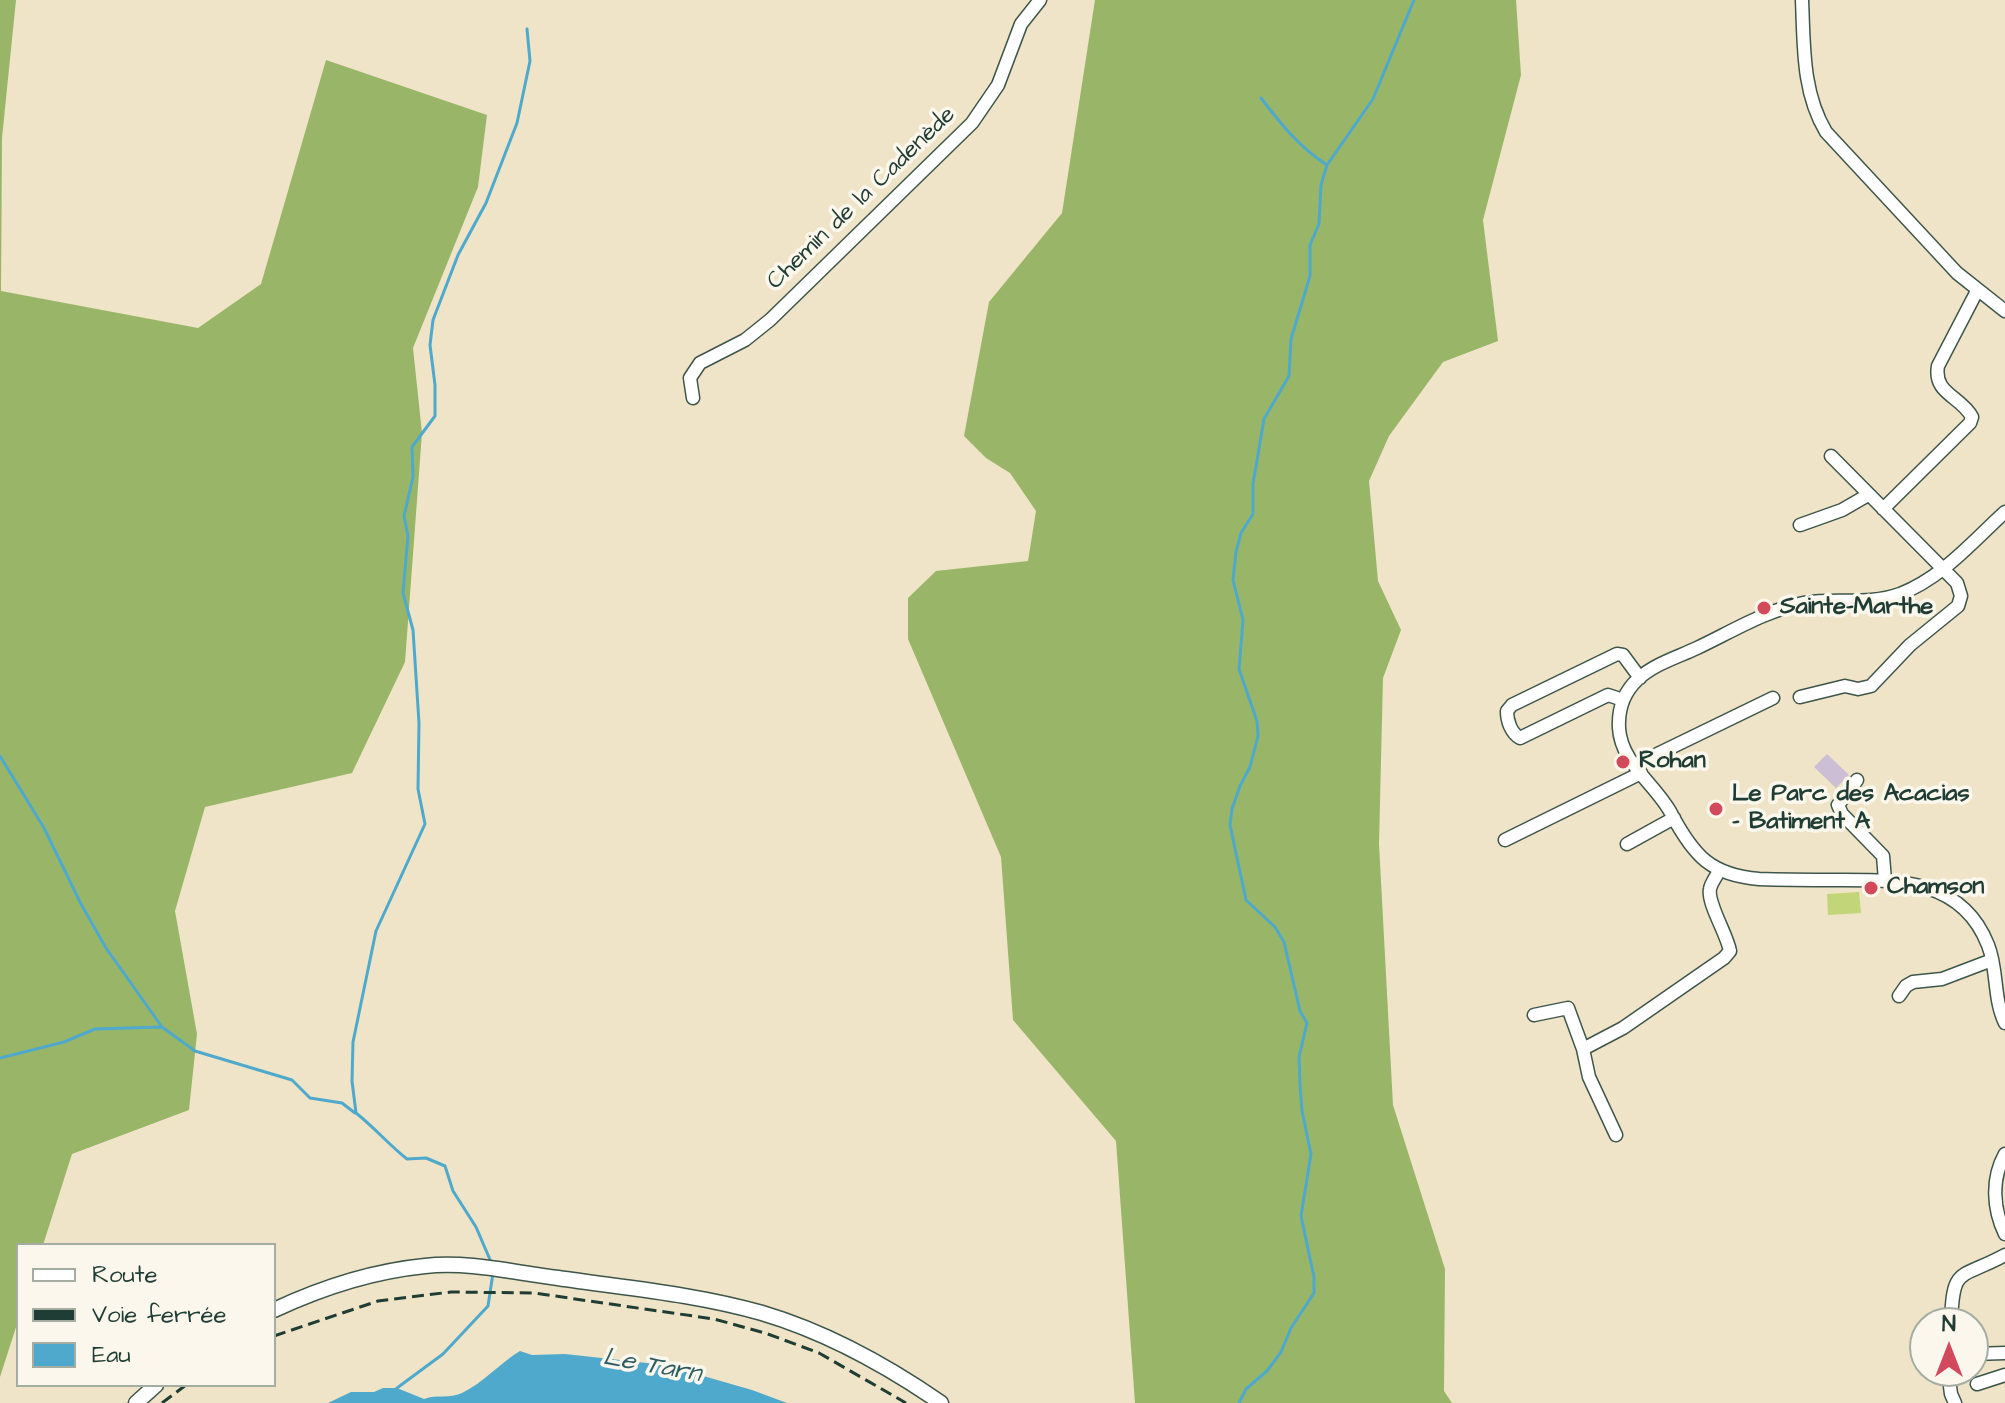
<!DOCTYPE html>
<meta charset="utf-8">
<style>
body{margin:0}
#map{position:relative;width:2005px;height:1403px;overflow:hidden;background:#efe4c7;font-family:"Architects Daughter",sans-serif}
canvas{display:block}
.legend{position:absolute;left:16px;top:1243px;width:260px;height:144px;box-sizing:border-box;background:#fbf7ec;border:2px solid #a3ada2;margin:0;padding:10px 14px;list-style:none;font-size:24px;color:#1f3d34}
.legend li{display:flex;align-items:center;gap:16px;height:40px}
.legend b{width:40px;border:2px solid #a3ada2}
.north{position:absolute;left:1909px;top:1307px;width:80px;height:80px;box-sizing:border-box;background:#fbf7ec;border:2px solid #a3ada2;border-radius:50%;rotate:0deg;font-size:22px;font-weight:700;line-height:32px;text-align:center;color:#1f3d34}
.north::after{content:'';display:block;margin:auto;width:28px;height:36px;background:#d1495b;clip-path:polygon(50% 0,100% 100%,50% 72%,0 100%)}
</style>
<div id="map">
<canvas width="2005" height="1403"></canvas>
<ul class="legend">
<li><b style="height:10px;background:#fff"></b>Route</li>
<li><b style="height:10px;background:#1f3d34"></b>Voie ferrée</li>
<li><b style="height:22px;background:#4ea9cc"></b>Eau</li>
</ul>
<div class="north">N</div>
</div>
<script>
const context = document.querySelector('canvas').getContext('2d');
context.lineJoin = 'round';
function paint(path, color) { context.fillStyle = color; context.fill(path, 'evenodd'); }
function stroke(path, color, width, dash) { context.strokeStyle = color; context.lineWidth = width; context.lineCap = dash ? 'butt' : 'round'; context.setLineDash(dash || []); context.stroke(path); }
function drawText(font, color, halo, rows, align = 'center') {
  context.font = font + ' "Architects Daughter",sans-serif'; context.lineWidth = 7; context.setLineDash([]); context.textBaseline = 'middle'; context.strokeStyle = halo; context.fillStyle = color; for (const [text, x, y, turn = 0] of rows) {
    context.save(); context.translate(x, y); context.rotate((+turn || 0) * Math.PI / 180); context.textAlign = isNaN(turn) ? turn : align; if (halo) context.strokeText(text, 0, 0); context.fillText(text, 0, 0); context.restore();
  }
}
paint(new Path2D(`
 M1827,754L1849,775L1836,788L1814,767Z`), '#ccbed4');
paint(new Path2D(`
 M1859,892L1861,913L1828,915L1827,894Z`), '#c2d578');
paint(new Path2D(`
 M0,0H16L2,138L1,291L198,328L261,284L326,60L487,115L478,187L413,348L422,433L405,662L352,773L205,807L175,911L197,1034L189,1110L72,1154L43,1245H18V1321L0,1377Z
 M1095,0H1516L1521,75L1483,220L1498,341L1443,362L1389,436L1369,481L1378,581L1401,630L1383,678L1379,844L1393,1105L1445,1269L1444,1391L1452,1403H1135L1116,1141L1013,1020L1001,857L908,639V598L936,571L1028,561L1036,511L1010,473L986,458L964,436L989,302L1062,213Z`), '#99b668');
paint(new Path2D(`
 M520,1351L532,1355L565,1354L665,1365L752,1390L787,1403H328L351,1392H374L383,1388H397L424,1399C437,1394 449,1399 462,1393C483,1383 500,1363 520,1351Z`), '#4ea9cc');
stroke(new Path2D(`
 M1261,98C1281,124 1299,147 1327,165
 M0,756L44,828L81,904L106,948L162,1027L195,1051L292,1080L310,1098L342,1103L355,1113
 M0,1058L64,1042L95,1029L162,1027
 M491,1262L476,1227L453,1191L445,1166L426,1158L407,1159C389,1145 374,1127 356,1113L352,1081L353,1042L376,931L425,824L418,789L419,723L413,630L403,593L408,536L404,516L413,477L412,447L435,416V385L430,345L433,320L458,255L486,203L517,123L530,61L527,29
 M397,1388L443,1354L488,1306L493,1273
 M1239,1403L1246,1389L1267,1371L1281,1352L1291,1328L1314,1293V1277L1301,1216L1311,1154L1302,1111L1300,1084L1299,1057L1307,1023L1300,1011L1284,942L1275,927L1246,900L1230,825L1232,809L1240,786L1250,767L1258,736L1257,721L1239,669L1243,620L1233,580L1236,552L1241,533L1253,514V484L1264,419L1289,376L1291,339L1310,276V245L1319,224L1321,185L1327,165L1373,99L1414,0`), '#4ea9cc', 3);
const minor = new Path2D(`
 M1802,0C1804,45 1802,92 1826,132L1957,273L2005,311
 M693,398L690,378L700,363L745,340L770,320L972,123L998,85L1021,24L1040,0
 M1883,509L1970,423L1972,417C1961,396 1933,394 1938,366L1977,291
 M2005,512C1973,541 1942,578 1900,594C1866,606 1837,597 1804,603C1766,610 1731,632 1697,648C1678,657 1654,664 1638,679C1624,692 1618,709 1619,728C1621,764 1657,785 1672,815C1694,856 1711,875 1759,879C1786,880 1813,880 1840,880C1899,880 1962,879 1988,945C1998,970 1993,998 2005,1023
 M1800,525L1842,510L1868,495
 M1800,697L1845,686L1858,689L1871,686L1910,645L1958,606L1961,596L1957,583L1831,456
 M1623,700L1608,695L1520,738C1511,733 1507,721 1507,711L1512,705L1617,654L1623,655L1640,678
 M1635,765L1773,698
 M1857,780L1838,805L1842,814L1883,856L1885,880
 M1505,840L1641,773
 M1627,844L1674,818
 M1899,996L1906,986L1913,982L1942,979L1992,960
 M1534,1015L1568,1008L1583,1049
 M1616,1135L1589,1077L1583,1049L1623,1028L1724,958L1730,951C1727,934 1707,903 1710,889C1711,883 1716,877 1719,871
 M2005,1154C1991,1179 1993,1209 2005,1234
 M1951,1323C1953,1265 1959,1280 2005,1255
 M1973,1354L2005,1353
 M1948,1371L1951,1394L1955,1403
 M1977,1384L2005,1375`);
const major = new Path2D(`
 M274,1310C321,1288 374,1271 425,1266C469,1261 515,1273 558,1278C626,1288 696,1294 762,1313C826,1332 886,1365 941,1403
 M136,1403L156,1385`);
stroke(minor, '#3e564a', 15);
stroke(major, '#3e564a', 17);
stroke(minor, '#fff', 12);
stroke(major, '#fff', 14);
stroke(new Path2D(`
 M274,1336L378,1301L451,1292L534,1293L714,1319L765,1333L819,1353L906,1403
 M162,1403L186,1385`), '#1f3d34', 3, [12, 6]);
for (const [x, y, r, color] of [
 [1764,608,8,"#d1495b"],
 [1623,762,8,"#d1495b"],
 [1716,809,8,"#d1495b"],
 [1871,888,8,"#d1495b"]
]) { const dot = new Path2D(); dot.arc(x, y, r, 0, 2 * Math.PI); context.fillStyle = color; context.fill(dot); stroke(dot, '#fbf7ec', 3); }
drawText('24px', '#1f3d34', '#fbf7ec', [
 ["Chemin de la Cadenède",862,199,-44]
]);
drawText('bold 24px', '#1f3d34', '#fbf7ec', [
 ["Sainte-Marthe",1780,608],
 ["Rohan",1639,762],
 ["Le Parc des Acacias",1732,795],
 ["- Batiment A",1732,823],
 ["Chamson",1887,888]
], 'left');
drawText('italic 26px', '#2d5d62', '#fbf7ec', [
 ["Le Tarn",652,1367,10]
]);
</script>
